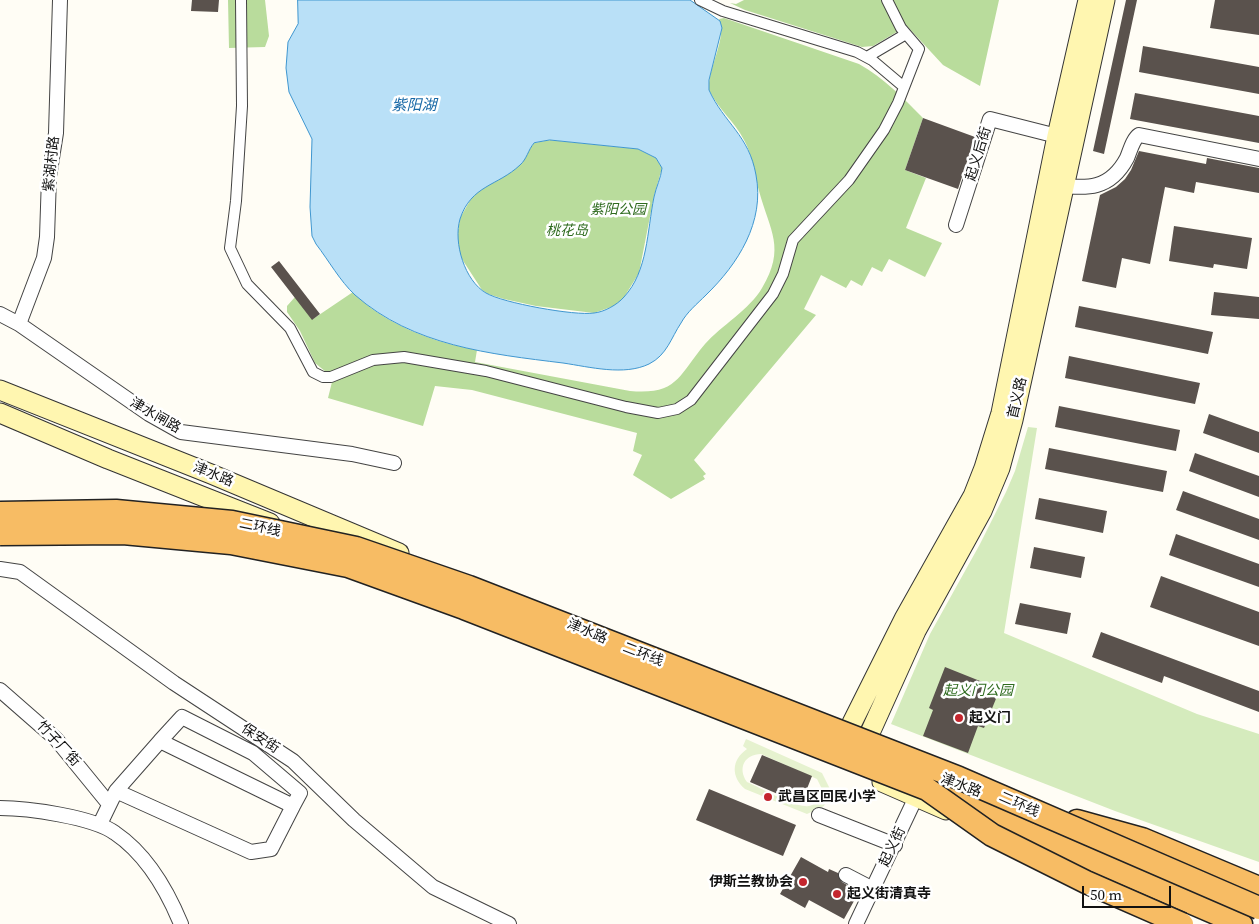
<!DOCTYPE html>
<meta charset="utf-8">
<style>
body{margin:0}
#map{position:relative;width:1259px;height:924px;overflow:hidden;background:#fffdf5;font-family:"Source Serif 4",serif}
canvas{display:block}
.scale{position:absolute;left:1082px;top:886px;width:89px;height:22px;box-sizing:border-box;border:2px solid #111;border-top:0;padding-left:6px;font-size:15px;line-height:18px;white-space:nowrap;color:#111;-webkit-text-stroke:4px #fff;paint-order:stroke}
</style>
<div id="map">
<canvas width="1259" height="924"></canvas>
<div class="scale">50 m</div>
</div>
<script>
const context = document.querySelector('canvas').getContext('2d');
context.lineJoin = 'round';
function paint(path, color) { context.fillStyle = color; context.fill(path, 'evenodd'); }
function stroke(path, color, width, dash) { context.strokeStyle = color; context.lineWidth = width; context.lineCap = dash ? 'butt' : 'round'; context.setLineDash(dash || []); context.stroke(path); }
function drawText(font, color, halo, rows, align = 'center') {
  context.font = font + ' "Source Serif 4","Noto Sans SC",serif'; context.lineWidth = 5; context.setLineDash([]); context.textBaseline = 'middle'; context.strokeStyle = halo; context.fillStyle = color; for (const [text, x, y, turn = 0] of rows) {
    context.save(); context.translate(x, y); context.rotate((+turn || 0) * Math.PI / 180); context.textAlign = isNaN(turn) ? turn : align; if (halo) context.strokeText(text, 0, 0); context.fillText(text, 0, 0); context.restore();
  }
}
paint(new Path2D(`
 M1028,427L1037,428L1004,633L1197,714L1259,734V862L1115,811L891,724L930,634L980,544L1006,492L1015,471Z`), '#d5ebbd');
paint(new Path2D(`
 M228,0H265L269,36L265,47L229,48Z
 M744,0H999L980,86L943,65L907,26L873,46L862,47L745,10L730,3L736,4Z
 M724,18L859,64C884,78 903,98 923,118L905,170L926,178L906,228L942,243L925,277L889,259L882,272L872,267L862,286L851,280L846,288L821,275L804,309L816,315L694,460L706,474L703,476L705,479L671,499L633,475L642,455L633,451L637,433L472,390L435,386L423,426L328,398L332,382L326,372L315,363L300,331L287,312V306L295,297L313,319L353,292C383,324 435,343 477,350L475,362L630,391C678,395 678,376 705,344C721,326 750,309 762,288C786,248 770,231 759,191C754,174 753,156 744,140C735,122 718,109 709,90C707,70 728,36 719,19Z
 M550,140L638,149L656,158L662,168L654,196L639,273L623,299L614,306L594,313L536,306L504,299L488,294L482,290L460,256L457,237L460,218L472,197L480,189L512,171L534,143Z`), '#b9dc9c');
paint(new Path2D(`
 M746,739L822,773L830,789L824,806L807,814L745,789C731,777 731,760 747,749L743,746ZM761,754L817,779L822,789C821,797 815,808 805,806C791,805 761,788 747,782C737,768 745,754 761,754Z`), '#e6f2cf');
const water = new Path2D(`
 M298,0H690L720,21L722,28L709,80V90C724,123 749,135 756,175C765,222 738,264 706,295C697,304 687,312 681,323C671,338 667,355 649,364C624,376 590,367 563,363C490,354 413,346 355,295C340,281 329,261 316,244L312,236L310,207L312,139L289,92L286,68L288,42L298,24ZM550,140L638,149L656,158L662,168C661,178 656,187 654,197C647,231 648,271 624,297C617,305 604,312 594,313C575,316 503,303 486,293C465,281 453,243 460,219C471,185 498,186 520,165C527,159 528,150 534,143Z`);
paint(water, '#b9e0f7');
stroke(water, '#3f96cf', 1);
paint(new Path2D(`
 M192,0H219L218,12L191,11Z
 M1126,0H1137L1104,154L1093,151Z
 M1215,0H1259V35L1210,28Z
 M1143,46L1259,67V94L1139,72Z
 M1135,93L1259,116V143L1130,119Z
 M923,118L975,137L958,189L905,170Z
 M1139,151L1206,164L1207,158L1259,168V193L1196,182L1194,193L1165,187L1150,264L1122,258L1116,288L1082,281L1100,195L1116,187L1125,179L1131,170Z
 M1174,226L1252,238L1247,269L1214,264L1213,268L1169,261Z
 M279,261L320,314L312,320L271,267Z
 M1214,292L1259,297V319L1211,315Z
 M1079,306L1213,332L1208,354L1075,327Z
 M1069,356L1200,383L1195,404L1065,378Z
 M1059,406L1180,430L1176,451L1055,427Z
 M1209,414L1259,432V453L1203,433Z
 M1049,448L1167,471L1163,492L1045,469Z
 M1195,453L1259,476V497L1189,471Z
 M1183,491L1259,519V540L1176,510Z
 M1039,498L1107,511L1103,533L1035,519Z
 M1176,534L1259,564V587L1169,555Z
 M1034,547L1085,557L1081,578L1030,568Z
 M1161,576L1259,612V646L1150,607Z
 M1020,603L1071,613L1067,634L1015,624Z
 M1101,632L1259,691V712L1164,676L1162,683L1092,657Z
 M945,667L1000,689L984,728L978,726L968,753L923,736L933,710L929,708Z
 M762,755L812,776L801,804L750,782Z
 M709,789L796,825L783,856L696,820Z
 M801,857L828,872L829,869L838,873L842,882L859,892L844,919L809,900L805,908L780,894Z`), '#5a524d');
const pedestrian = new Path2D(`
 M241,0L242,106L236,201L230,248L247,284L290,328L313,372L323,377H331L373,360L404,357L486,371L626,407L658,413L677,409L691,400L773,294L783,274L793,240L849,180L884,130L898,103L919,49L901,28L887,0
 M700,0L723,11L857,52L872,60L904,87
 M867,57L906,34`);
const minor = new Path2D(`
 M1056,185C1087,189 1110,190 1127,158C1130,151 1133,139 1139,135L1259,159
 M956,225L990,119L1057,136
 M0,314L19,324L149,414L181,432L352,454L394,463
 M19,324L44,258L47,237L49,177L56,133L60,0
 M0,569L20,572L174,683L293,761L354,820L433,887L509,924
 M0,690L56,739L109,804
 M160,741L182,717L253,753L300,793L293,806
 M0,808C27,808 93,817 115,833C146,854 167,890 181,924
 M819,815L895,845
 M100,824L116,791L251,852L271,849L293,806L160,741L116,791
 M846,875L873,889
 M856,924L916,797`);
const secondary = new Path2D(`
 M0,390L211,474L399,553
 M0,413L108,459L270,523
 M840,747L904,619L973,496L984,468L1001,413L1057,136L1088,0
 M860,755L916,631L982,511L1000,468L1013,420L1105,0
 M882,782L946,810`);
const trunk = new Path2D(`
 M949,798L1241,924
 M1077,821L1142,839L1259,888`);
stroke(pedestrian, '#444', 12);
stroke(minor, '#444', 16);
stroke(secondary, '#333', 21);
stroke(trunk, '#222', 25);
stroke(pedestrian, '#fff', 10);
stroke(minor, '#fff', 14);
stroke(secondary, '#fff6b0', 19);
stroke(trunk, '#f7bc64', 22);
const trunkBridge = new Path2D(`
 M0,513L116,511L232,522L356,548L469,587L959,778L1259,908
 M0,534L123,533L231,543L348,566L464,608L927,789L992,835L1086,882L1182,924`);
stroke(trunkBridge, '#222', 25, []);
stroke(trunkBridge, '#f7bc64', 22);
for (const [x, y, r, color] of [
 [959,718,5,"#c4262e"],
 [768,797,5,"#c4262e"],
 [803,882,5,"#c4262e"],
 [837,894,5,"#c4262e"]
]) { const dot = new Path2D(); dot.arc(x, y, r, 0, 2 * Math.PI); context.fillStyle = color; context.fill(dot); stroke(dot, '#fff', 2); }
drawText('14px', '#111', '#fff', [
 ["起义后街",979,154,-73],
 ["紫湖村路",52,164,-84],
 ["首义路",1018,398,-77],
 ["津水闸路",155,416,30],
 ["津水路",213,475,22],
 ["二环线",260,528,12],
 ["津水路",587,632,23],
 ["二环线",643,655,21],
 ["保安街",260,739,33],
 ["竹子厂街",58,744,47],
 ["津水路",961,786,21],
 ["二环线",1019,805,24],
 ["起义街",893,847,-65]
]);
drawText('italic 14px', '#2f6b1f', '#fff', [
 ["紫阳公园",618,210],
 ["桃花岛",567,231],
 ["起义门公园",978,691]
]);
drawText('bold 14px', '#111', '#fff', [
 ["起义门",969,718],
 ["武昌区回民小学",778,797],
 ["伊斯兰教协会",793,882,"right"],
 ["起义街清真寺",847,894]
], 'left');
drawText('italic 15px', '#1768a6', '#fff', [
 ["紫阳湖",414,106]
]);
</script>
